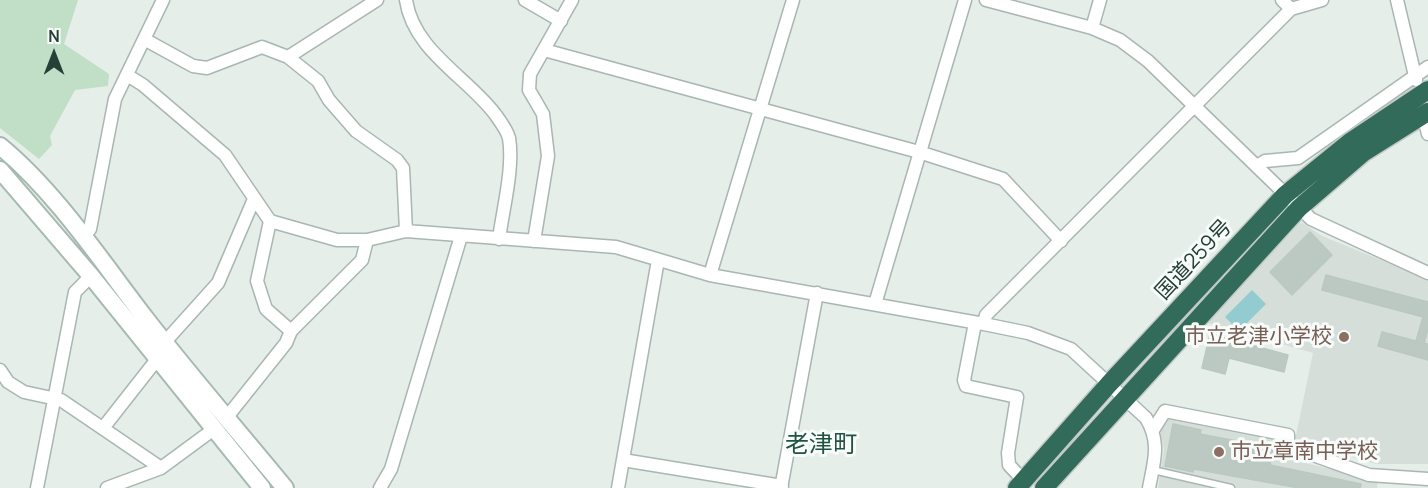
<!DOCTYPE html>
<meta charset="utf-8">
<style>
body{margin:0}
#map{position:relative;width:1428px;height:488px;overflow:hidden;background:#e6eeea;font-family:Manrope,sans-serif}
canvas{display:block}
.north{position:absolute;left:24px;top:24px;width:60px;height:60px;-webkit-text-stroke:4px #f7fbf9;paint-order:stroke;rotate:0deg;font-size:16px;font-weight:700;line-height:24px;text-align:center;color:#264037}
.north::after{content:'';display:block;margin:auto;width:21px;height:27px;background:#264037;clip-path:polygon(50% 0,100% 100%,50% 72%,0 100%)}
</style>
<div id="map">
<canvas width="1428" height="488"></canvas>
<div class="north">N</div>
</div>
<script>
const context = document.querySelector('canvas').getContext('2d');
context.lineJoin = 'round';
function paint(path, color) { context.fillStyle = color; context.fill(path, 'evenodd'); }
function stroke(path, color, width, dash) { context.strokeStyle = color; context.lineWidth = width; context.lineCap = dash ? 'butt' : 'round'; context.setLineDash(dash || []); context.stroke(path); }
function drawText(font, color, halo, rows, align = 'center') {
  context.font = font + ' Manrope,"Noto Sans JP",sans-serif'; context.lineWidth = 6; context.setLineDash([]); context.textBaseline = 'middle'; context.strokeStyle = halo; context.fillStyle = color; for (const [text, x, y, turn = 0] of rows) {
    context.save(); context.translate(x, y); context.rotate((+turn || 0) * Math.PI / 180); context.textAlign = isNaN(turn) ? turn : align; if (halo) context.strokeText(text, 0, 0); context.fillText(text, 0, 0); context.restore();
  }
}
paint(new Path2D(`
 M1301,222L1322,236L1428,279V464H1376L1295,440L1313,353L1205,322Z
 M1169,419L1276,439L1275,456L1378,480L1377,488H1158L1164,449L1160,431Z`), '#d5ded9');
paint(new Path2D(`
 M0,0H78L64,44L109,74L108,86L75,90L50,136L52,145L39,159L0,128Z`), '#c1dec6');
paint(new Path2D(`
 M1252,290L1266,304L1239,331L1225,317Z`), '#92ccd0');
const building = new Path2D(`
 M1310,232L1332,255L1292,295L1270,272Z
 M1326,275L1428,302V329L1424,343L1428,344V360L1378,346L1382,332L1416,341L1423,317L1322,290Z
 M1210,334L1288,355L1284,372L1229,358L1225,374L1202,368Z
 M1173,424L1201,430L1200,434L1273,448L1270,465L1361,484L1360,488H1299L1194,469L1193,472L1165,466Z`);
paint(building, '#bcc9c3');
stroke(building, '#b9c8c0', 1.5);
const lane = new Path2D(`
 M1153,470L1231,488`);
const street = new Path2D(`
 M406,0C413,50 467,77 495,114C500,121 507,130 509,138C514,168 503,208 499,239
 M525,0L561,21
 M986,0L1092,28L1120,40L1148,61L1311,219L1428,273
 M1282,0L1291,9
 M1397,0L1416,80
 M1092,28L1100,0
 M144,39L193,66L207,68L262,47L288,57L318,81L329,100L356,131L397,160L403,168L406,231
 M544,50L919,152L1003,179L1061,241
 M288,57L377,0
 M127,75L143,85L225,155L270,221L337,240H367L406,231L616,247L710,275L984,324L1028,333L1071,349L1146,418C1161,443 1154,461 1149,488
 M1425,122L1428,134
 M1257,166L1265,161L1298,158L1428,67
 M270,221L257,281L266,309L291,331
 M83,238L90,229L115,99L163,0
 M534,241L548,156L543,114L529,90L530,74L572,0
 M710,275L793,0
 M875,304L965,0
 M975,323L964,380L966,386L1017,397L1008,453L1009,465L1024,481
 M984,324L986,315L1291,9L1322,0
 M164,343L218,283L254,199
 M0,370L8,382L24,392L61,400L161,468L214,429
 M227,417L286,343L291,331L362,260L367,240
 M103,428L158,358
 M1153,430L1165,411L1288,435V446L1369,475L1428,479
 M623,460L782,486
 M37,488L75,292L91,276
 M107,488L161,468
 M380,488L391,469L461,236
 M618,488L658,260
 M781,488L817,293`);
const secondary = new Path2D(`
 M0,146C56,192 102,262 146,319C191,377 239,432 285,488
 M0,170L91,276L262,488`);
const highway = new Path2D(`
 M1017,488L1109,384L1285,195L1350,142L1428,90
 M1044,488L1299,208L1364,152L1428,112`);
stroke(lane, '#a9b6b1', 9);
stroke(street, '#a9b6b1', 15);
stroke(secondary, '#a5bab1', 20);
stroke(highway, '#c2cac7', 21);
stroke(lane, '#fff', 6);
stroke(street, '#fff', 12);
stroke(secondary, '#fff', 16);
stroke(highway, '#336b5a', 18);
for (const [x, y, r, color] of [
 [1344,337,6,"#8d6e63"],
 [1219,452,6,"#8d6e63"]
]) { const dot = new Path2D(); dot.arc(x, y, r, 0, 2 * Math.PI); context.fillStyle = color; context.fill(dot); stroke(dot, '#f7fbf9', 2); }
drawText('21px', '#264037', '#f7fbf9', [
 ["国道259号",1194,260,-47]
]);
drawText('21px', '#785e54', '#f7fbf9', [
 ["市立老津小学校",1332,337],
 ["市立章南中学校",1231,452,"left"]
], 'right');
drawText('24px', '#225242', '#f7fbf9', [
 ["老津町",821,445]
]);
</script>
